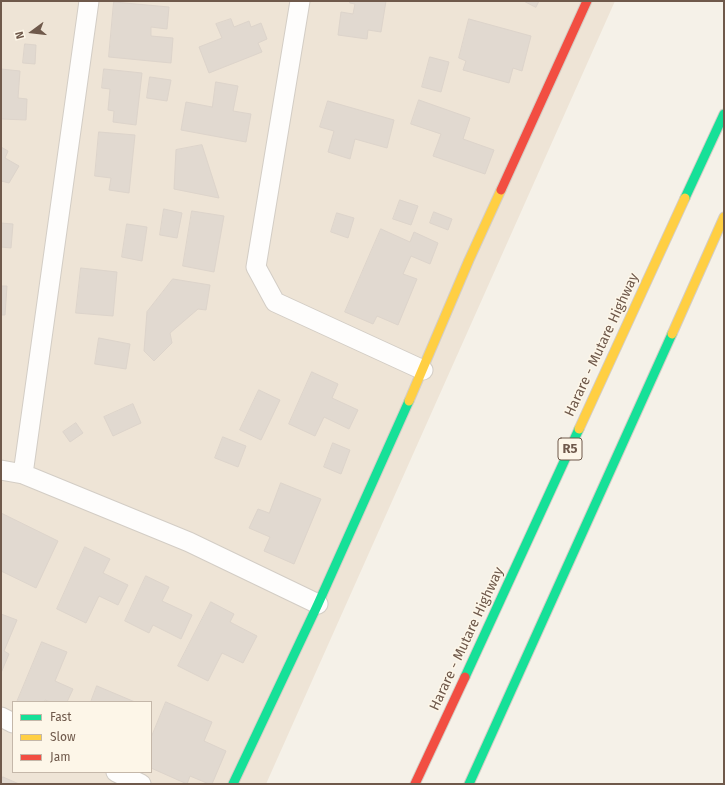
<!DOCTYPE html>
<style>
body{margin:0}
#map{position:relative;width:725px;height:785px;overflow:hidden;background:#f5f1e8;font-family:"Fira Sans",sans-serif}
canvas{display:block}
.frame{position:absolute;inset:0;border:2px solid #6f594b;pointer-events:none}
.legend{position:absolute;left:12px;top:701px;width:140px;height:72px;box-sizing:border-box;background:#fdf6e8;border:1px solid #c4b7a9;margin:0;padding:5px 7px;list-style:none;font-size:12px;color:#6f594b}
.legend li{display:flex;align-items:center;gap:8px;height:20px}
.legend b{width:20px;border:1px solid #c4b7a9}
.north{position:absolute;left:12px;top:12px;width:40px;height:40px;-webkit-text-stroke:3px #fdf6e8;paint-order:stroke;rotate:255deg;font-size:11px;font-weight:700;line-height:16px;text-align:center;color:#6f594b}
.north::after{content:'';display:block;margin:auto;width:14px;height:18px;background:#6f594b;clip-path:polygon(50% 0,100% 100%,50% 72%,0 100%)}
</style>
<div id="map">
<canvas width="725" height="785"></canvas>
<div class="frame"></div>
<ul class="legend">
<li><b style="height:5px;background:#16e098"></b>Fast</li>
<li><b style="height:5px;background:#ffcf43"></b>Slow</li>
<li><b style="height:5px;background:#f24e42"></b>Jam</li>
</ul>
<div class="north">N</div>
</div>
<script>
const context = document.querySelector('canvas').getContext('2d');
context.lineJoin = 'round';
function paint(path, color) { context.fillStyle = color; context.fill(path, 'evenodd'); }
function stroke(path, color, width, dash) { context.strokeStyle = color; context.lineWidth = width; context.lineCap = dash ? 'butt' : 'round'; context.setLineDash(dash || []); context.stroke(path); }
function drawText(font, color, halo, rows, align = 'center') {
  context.font = font + ' "Fira Sans",sans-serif'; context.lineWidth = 3; context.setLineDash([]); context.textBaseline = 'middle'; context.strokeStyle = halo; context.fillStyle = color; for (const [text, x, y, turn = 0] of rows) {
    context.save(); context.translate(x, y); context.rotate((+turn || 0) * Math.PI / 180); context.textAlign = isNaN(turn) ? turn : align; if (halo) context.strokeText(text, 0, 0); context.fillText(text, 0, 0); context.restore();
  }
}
paint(new Path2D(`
 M1,1H615L266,784H1ZM13,702H151V772H13Z`), '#eee4d6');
const building = new Path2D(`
 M350,1H386L381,32L368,30L367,39L338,35L341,12L353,14L355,4L350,3Z
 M524,1H539L536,7Z
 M114,2L169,7L167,29L151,27V36L173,38L171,63L109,57Z
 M231,19L234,27L249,21L251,27L261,23L267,39L258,43L262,52L209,73L199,47L222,38L216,24Z
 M469,19L531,36L522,71L513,68L509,83L463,70L466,61L459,58Z
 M25,44L36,45L35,64L23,63Z
 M430,57L449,62L441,92L422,87Z
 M1,69L20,71L18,98L27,99L26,120L1,119Z
 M104,69L142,73L136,125L113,122L114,111L108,110L110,89L102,88Z
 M150,77L171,80L167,101L147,98Z
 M216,82L238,86L233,111L251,114L246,142L181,130L186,102L212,107Z
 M419,100L470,118L463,139L494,150L485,174L433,156L441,134L411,124Z
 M328,101L394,120L387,148L355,139L350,159L328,152L334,131L320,127Z
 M99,132L135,135L129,193L109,190L111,178L95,176Z
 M202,145L219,198L174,189L176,150Z
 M1,147L8,151L5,158L19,166L9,183L1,181Z
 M400,200L418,206L411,225L393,219Z
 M164,209L182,213L177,238L160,235Z
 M192,211L224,216L214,272L183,266Z
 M434,212L452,219L448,230L430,223Z
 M337,213L354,218L348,238L331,232Z
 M1,223L13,224L11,248L1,247Z
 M127,224L147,227L142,261L122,257Z
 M381,229L410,242L414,232L438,243L430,264L411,256L403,274L417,279L398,325L377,316L373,324L345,312Z
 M81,268L117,272L113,316L76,313Z
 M173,279L210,285L206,310L198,309L170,333L172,343L154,361L144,351L147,312Z
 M1,286H7L5,315H1Z
 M99,338L130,344L126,369L95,364Z
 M312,372L338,384L332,398L358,410L349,429L324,417L315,436L289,424Z
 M259,390L280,400L261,440L240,430Z
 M133,404L141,423L113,436L104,417Z
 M76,423L83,433L70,442L63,432Z
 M223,437L246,446L238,467L215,458Z
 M333,443L350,450L341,474L324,467Z
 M281,483L321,499L294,564L264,551L270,537L249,528L258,509L269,513Z
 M1,513L58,541L36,588L1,571Z
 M85,547L110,559L103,573L128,585L118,605L99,596L86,623L57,609Z
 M146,576L169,587L162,601L192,615L181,639L153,625L149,633L125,621Z
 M211,602L234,614L230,622L257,636L243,663L222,653L208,681L178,666Z
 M1,614L17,620L4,651L9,654L1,673Z
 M42,642L67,652L55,681L73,689L67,702H50L45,700L44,702H17Z
 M97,686L135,702H91Z
 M166,702L212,722L204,741L226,751L212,784H209L190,776L187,784L151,768V738Z
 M3,777L19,784H1Z`);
paint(building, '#e1d9d0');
stroke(building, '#ddd4cb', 1);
const street = new Path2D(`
 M300,1L256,267L275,302L423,370
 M1,470L23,474L189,542L318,604
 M23,474L89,1
 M1,717L13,723
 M116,772L141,784`);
const fast = new Path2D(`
 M685,198L724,114
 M465,677L579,429
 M233,784L318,604L409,401
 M469,784L672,334`);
const slow = new Path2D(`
 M672,334L724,217
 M409,401L469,260L501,190
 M579,429L685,198`);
const jam = new Path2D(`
 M501,190L587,1
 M415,784L465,677`);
stroke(street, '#d3cdc5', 21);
stroke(fast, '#d4cdc5', 11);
stroke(slow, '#d4cdc5', 11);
stroke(jam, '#d4cdc5', 11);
stroke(street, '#fefdfc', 19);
stroke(fast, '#16e098', 9);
stroke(slow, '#ffcf43', 9);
stroke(jam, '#f24e42', 9);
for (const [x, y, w] of [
 [570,449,24]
]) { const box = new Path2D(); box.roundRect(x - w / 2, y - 11, w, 22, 3); context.fillStyle = '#fdf6e8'; context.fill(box); stroke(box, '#6f594b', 1); }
drawText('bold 13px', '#6f594b', null, [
 ["R5",570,449]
]);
drawText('14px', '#6f594b', '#fdf6e8', [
 ["Harare - Mutare Highway",602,345,-65],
 ["Harare - Mutare Highway",467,639,-65]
]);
</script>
